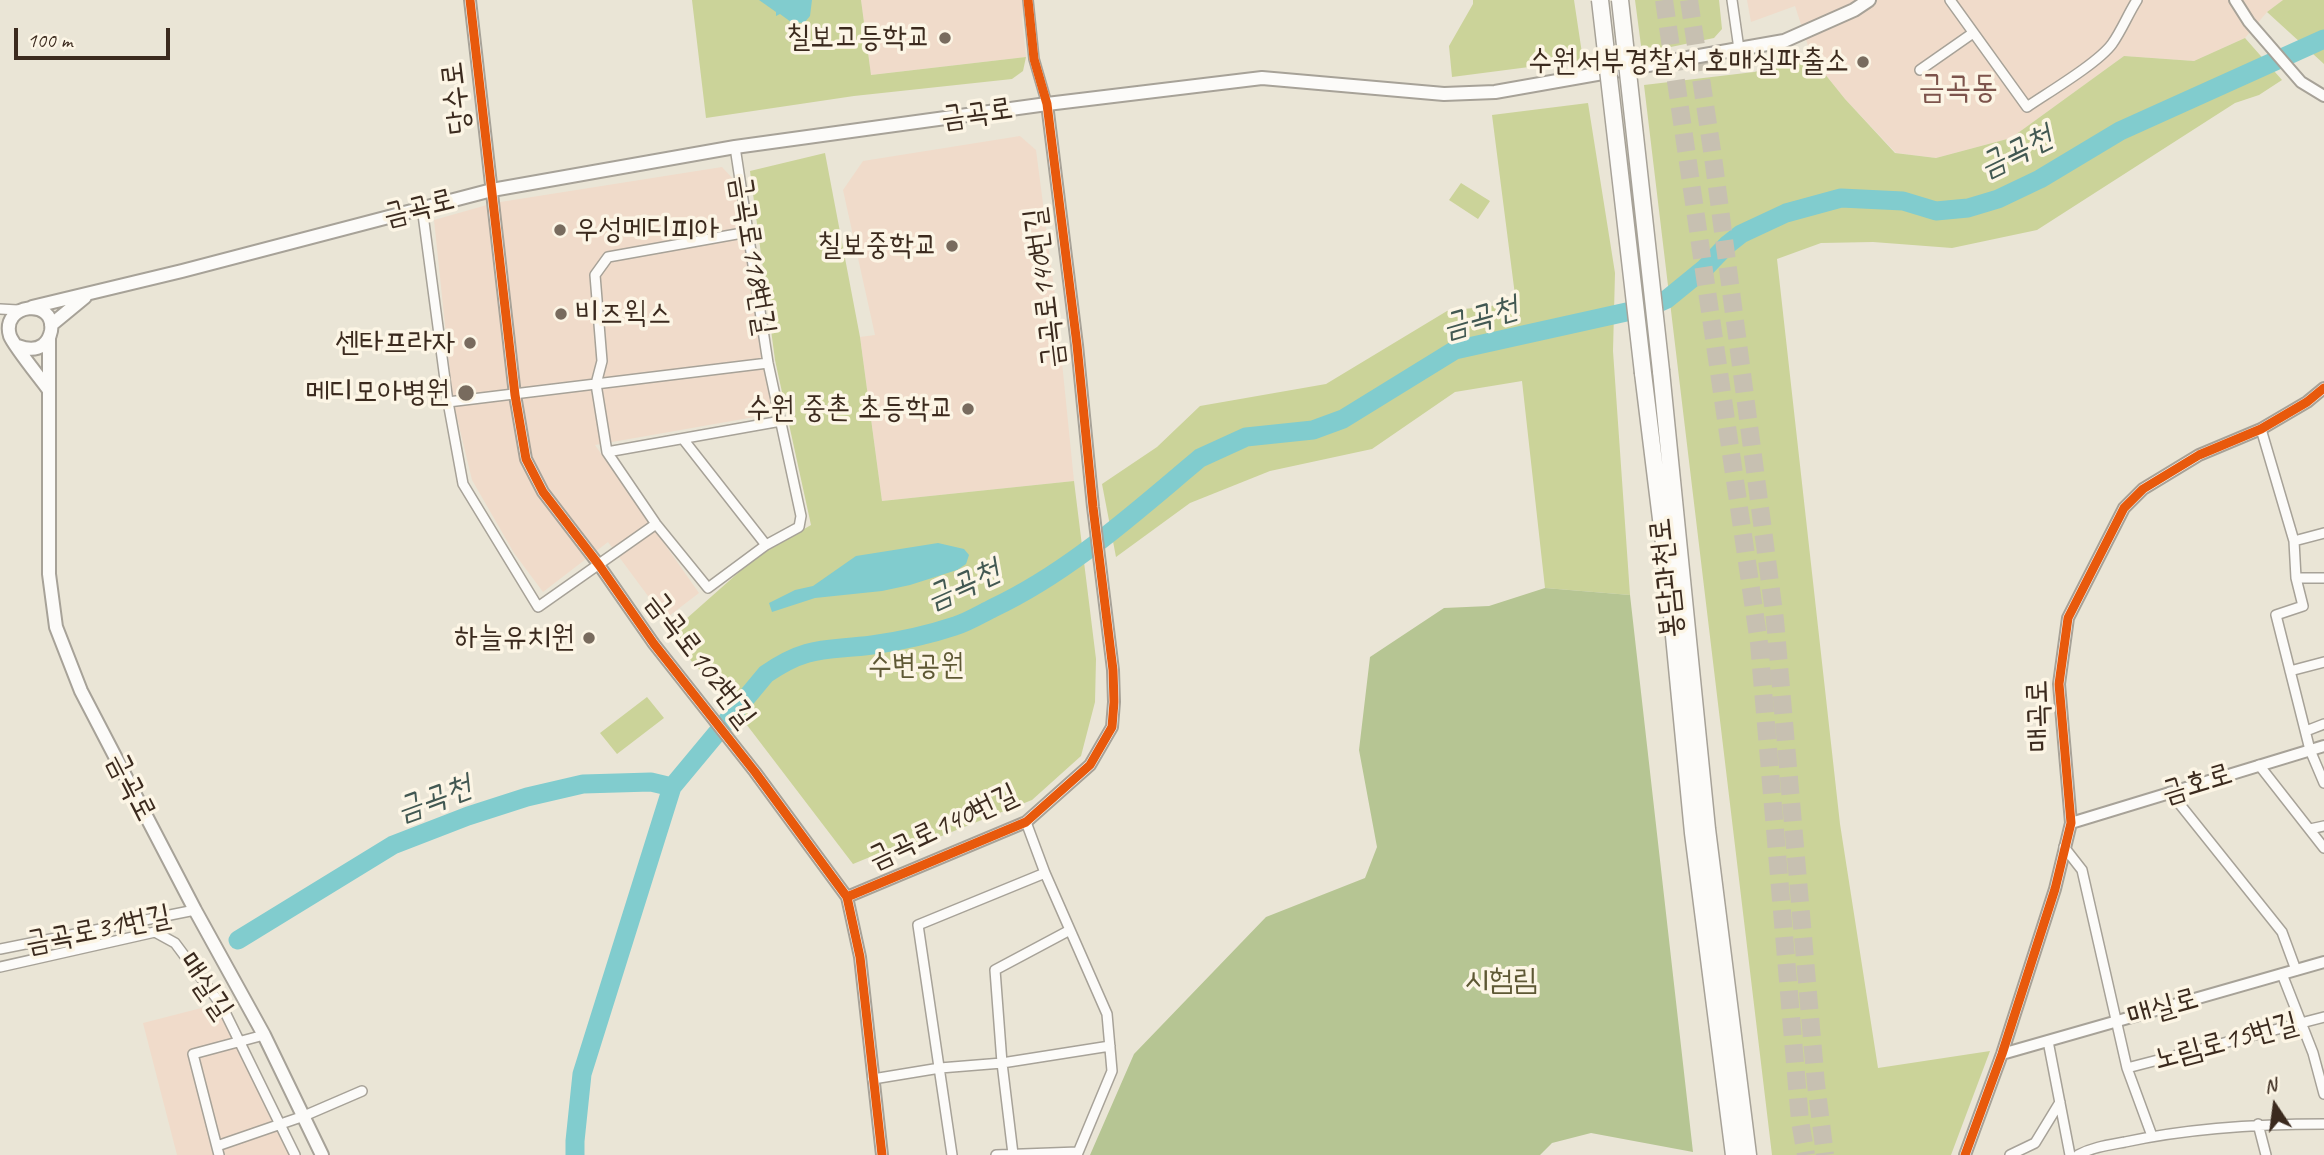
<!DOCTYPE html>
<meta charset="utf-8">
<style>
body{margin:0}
#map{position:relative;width:2324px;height:1155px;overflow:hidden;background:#eae5d6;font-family:Caveat,sans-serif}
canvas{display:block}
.north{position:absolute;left:2240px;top:1071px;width:70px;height:70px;-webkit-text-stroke:5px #fcf5e5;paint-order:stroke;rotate:347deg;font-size:19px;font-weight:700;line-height:28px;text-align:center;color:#3b2a1e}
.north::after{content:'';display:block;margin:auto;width:24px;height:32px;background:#3b2a1e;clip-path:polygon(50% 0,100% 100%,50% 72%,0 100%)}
.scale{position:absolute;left:14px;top:28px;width:156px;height:32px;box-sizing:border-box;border:4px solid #3b2a1e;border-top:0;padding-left:9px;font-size:21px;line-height:24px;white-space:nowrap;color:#3b2a1e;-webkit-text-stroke:5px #fcf5e5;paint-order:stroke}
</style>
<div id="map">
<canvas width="2324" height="1155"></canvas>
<div class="north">N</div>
<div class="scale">100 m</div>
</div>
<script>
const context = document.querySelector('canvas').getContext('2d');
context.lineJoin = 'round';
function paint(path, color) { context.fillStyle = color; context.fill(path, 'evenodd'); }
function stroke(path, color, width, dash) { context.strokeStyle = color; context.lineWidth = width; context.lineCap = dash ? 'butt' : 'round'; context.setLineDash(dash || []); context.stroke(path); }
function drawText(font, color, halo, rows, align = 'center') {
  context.font = font + ' Caveat,"Poor Story",sans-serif'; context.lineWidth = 7; context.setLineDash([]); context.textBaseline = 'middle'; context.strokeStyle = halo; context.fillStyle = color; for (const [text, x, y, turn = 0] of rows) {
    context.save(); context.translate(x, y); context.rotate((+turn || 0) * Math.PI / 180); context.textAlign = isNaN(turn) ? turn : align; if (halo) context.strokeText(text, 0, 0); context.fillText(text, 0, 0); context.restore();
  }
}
paint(new Path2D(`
 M861,0H1024L1022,19L1026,57L871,75Z
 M1747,0H2283L2267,12L2245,38L2194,61L2124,56L2011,138L1936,158L1896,153L1845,99L1812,58L1795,6L1751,22Z
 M1020,136L1036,150L1056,303L1074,481L882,501L860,337L875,335L843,190L863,161Z
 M722,167L734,180L772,408L766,415L595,445L699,593L665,619L608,542L543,592L514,553L472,480L453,401L434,220L494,203Z
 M217,1004L298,1155H177L143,1023Z`), '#f0dbca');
paint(new Path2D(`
 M692,0H861L871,75L1026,57L1023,71L1012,79L854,96L706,118Z
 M1473,0H1574L1583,60L1452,77L1449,46L1473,4Z
 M1635,0H1719L1722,29L1714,38L1642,53Z
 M2283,0H2324V64L2267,12Z
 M2245,38L2282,80L2259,95L2235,103L2037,230L1952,248L1873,242L1821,243L1777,259L1840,824L1878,1068L1990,1051L1951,1155H1772L1644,85L1754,72L1812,58L1845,99L1895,153L1936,158L2011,138L2124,56L2194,61Z
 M1588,103L1615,273L1613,351L1630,595L1545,588L1522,381L1455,392L1372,449L1270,471L1190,503L1116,557L1102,484L1157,447L1200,406L1326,384L1447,311L1516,303L1492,115Z
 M825,153L860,337L882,501L1074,481L1096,659L1095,702L1081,756L1032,800L929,841L899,845L853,864L737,712L668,635L756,557L811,525L775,360L750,171Z
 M1461,183L1490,201L1478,219L1449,200Z
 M647,697L664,718L617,754L600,733Z`), '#cbd399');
paint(new Path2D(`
 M1545,588L1630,595L1693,1152L1591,1133L1552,1143L1540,1155H1090L1134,1054L1266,917L1365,878L1377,847L1359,750L1370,657L1444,608L1489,606Z`), '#b6c593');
paint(new Path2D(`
 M759,0H812L810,16L804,23L791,22L780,14L776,16V12Z
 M938,543L964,549L969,555L966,564L957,570L910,585L882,591L815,598L772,612L769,603L795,590L813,586L856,556Z`), '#81ccce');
stroke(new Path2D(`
 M238,940L393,845L468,816L527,797L583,784L651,782L672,787
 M575,1155V1141L582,1074L672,787L766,674C808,645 825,651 872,645C900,641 928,635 955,626C968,622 981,614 993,608C1071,571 1134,513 1200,458L1246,437L1313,430L1343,419L1455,350L1649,307L1667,299L1705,268L1727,245L1741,234L1786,213L1841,198L1903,201L1936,211L1968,208L1998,199L2040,179L2120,131L2324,39`), '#81ccce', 19);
stroke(new Path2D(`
 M1664,0L1759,643L1800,1121L1806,1155
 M1689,0L1713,157L1775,620L1816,1084L1825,1155`), '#c7c0b1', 18, [18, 9]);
const minor = new Path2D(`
 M1028,0L1034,59L1047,104
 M1732,0L1739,49
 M1950,0L2027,107C2049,92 2098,63 2112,44C2122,30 2128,14 2137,0
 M1920,70L1973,33
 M735,147L768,363L801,516L799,527L766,545L708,588L656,524L607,452L596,384L602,361L595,275L608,257L748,232
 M422,207L448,402L463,484L538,607L656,524
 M0,309L18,310
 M448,402L768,363
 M2261,429L2294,541L2296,578L2303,606L2276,615L2310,750L2324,783
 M683,439L766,545
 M607,452L781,421
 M2294,541L2324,533
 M2296,578H2324
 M2290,671L2324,662
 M2306,731L2324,724
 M2259,765L2324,848
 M2170,792L2282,932L2296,970
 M1026,822L1045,873L1107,1014L1112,1071L1077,1155
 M2310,829L2324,826
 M2064,847L2082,870L2127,1068L2152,1136
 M1070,930L995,970L1002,1063L1110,1046
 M0,949L195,910
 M0,967L155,932L175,943L222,1006L295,1155
 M2282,974L2313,1053L2324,1094
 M2048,1041L2070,1155
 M2127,1068L2324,1017
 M873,1079L940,1068L1002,1063L1013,1154
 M2258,1124L2266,1155
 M217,1146L304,1116L362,1091
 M219,1155L193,1054L264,1035
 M952,1155L918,925L1045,873
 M996,1155L1078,1152
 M2010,1155L2035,1143L2060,1102
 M2078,1155C2093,1147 2109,1145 2125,1142C2190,1128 2257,1124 2324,1124`);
const tertiary = new Path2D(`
 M470,0L515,395L526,459L543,492L599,565L654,644L755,772L847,897L860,957L882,1155
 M2235,0L2249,22L2301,82L2324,96
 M2071,823L2324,746
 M847,897L1026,822L1090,765L1112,727L1114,702L1113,670L1093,507L1077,345L1047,104
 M2002,1054L2324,962
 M1965,1155L2002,1054L2055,889L2071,823L2059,684L2068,618L2124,508L2143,489L2199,455L2261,429L2307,402L2324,388`);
const secondary = new Path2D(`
 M32,307L182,271L492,190L735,147L1047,104L1262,78L1444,94L1495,92L1784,41L1854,10L1869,0
 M51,325L85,297
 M49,339V574L56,627L81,691L195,910L264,1035L322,1155
 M18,346C26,349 35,351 43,345C48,341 50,336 51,331C56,297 0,303 10,336C14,346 40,378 48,389`);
const trunk = new Path2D(`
 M1661,371L1707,829L1748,1155
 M1643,373L1669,584L1693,833L1734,1155`);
stroke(minor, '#a7a298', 12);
stroke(tertiary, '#a7a298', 14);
stroke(secondary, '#a7a298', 16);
stroke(trunk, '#a7a298', 19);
stroke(minor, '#fcfbf9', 9);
stroke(tertiary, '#fcfbf9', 10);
stroke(secondary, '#fcfbf9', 12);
stroke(trunk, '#fcfbf9', 16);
const trunkBridge = new Path2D(`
 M1600,0L1643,373
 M1620,0L1661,371`);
stroke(trunkBridge, '#a7a298', 19, []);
stroke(trunkBridge, '#fcfbf9', 16);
stroke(new Path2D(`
 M470,0L515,395L526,459L543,492L599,565L654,644L755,772L847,897L860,957L882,1155
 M847,897L1026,822L1090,765L1112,727L1114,702L1113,670L1093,507L1077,345L1047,104L1034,59L1028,0
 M1965,1155L2002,1054L2055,889L2071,823L2059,684L2068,618L2124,508L2143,489L2199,455L2261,429L2307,402L2324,388`), '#e8590c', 9);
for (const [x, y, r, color] of [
 [945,38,7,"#786b5e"],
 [1863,62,7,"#786b5e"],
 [560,230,7,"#786b5e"],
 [952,246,7,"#786b5e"],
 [561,314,7,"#786b5e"],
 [470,343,7,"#786b5e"],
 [466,393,9,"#786b5e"],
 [968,409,7,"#786b5e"],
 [589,638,7,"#786b5e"]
]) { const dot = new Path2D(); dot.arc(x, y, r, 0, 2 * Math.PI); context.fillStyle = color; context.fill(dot); stroke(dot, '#fcf5e5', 2.5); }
drawText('30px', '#3b2a1e', '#fcf5e5', [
 ["칠보고등학교",931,38],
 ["수원서부경찰서 호매실파출소",1849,62],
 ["우성메디피아",574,230,"left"],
 ["칠보중학교",938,246],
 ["비즈윅스",575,314,"left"],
 ["센타프라자",456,343],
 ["메디모아병원",450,393],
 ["수원 중촌 초등학교",954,409],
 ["하늘유치원",575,638]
], 'right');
drawText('30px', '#3b2a1e', '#fcf5e5', [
 ["당수로",457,98,-97],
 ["금곡로",977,114,-8],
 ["금곡로",419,208,-14],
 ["금곡로118번길",752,255,81],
 ["금곡로140번길",1045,288,-97],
 ["봉담과천로",1667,578,-96],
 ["금곡로102번길",700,660,53],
 ["매곡로",2039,716,-92],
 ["금호로",2197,784,-17],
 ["금곡로",131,787,63],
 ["금곡로140번길",943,827,-25],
 ["금곡로31번길",98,930,-11],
 ["매실길",205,986,56],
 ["매실로",2163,1008,-16],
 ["노림로15번길",2226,1042,-15]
]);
drawText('30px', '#5e5834', '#fcf5e5', [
 ["수변공원",916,666],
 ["시험림",1501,981]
]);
drawText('italic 32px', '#425852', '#fcf5e5', [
 ["금곡천",2016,152,-26],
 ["금곡천",1480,318,-16],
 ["금곡천",963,585,-24],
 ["금곡천",434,799,-20]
]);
drawText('33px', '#7d544c', '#fcf5e5', [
 ["금곡동",1958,88]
]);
</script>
